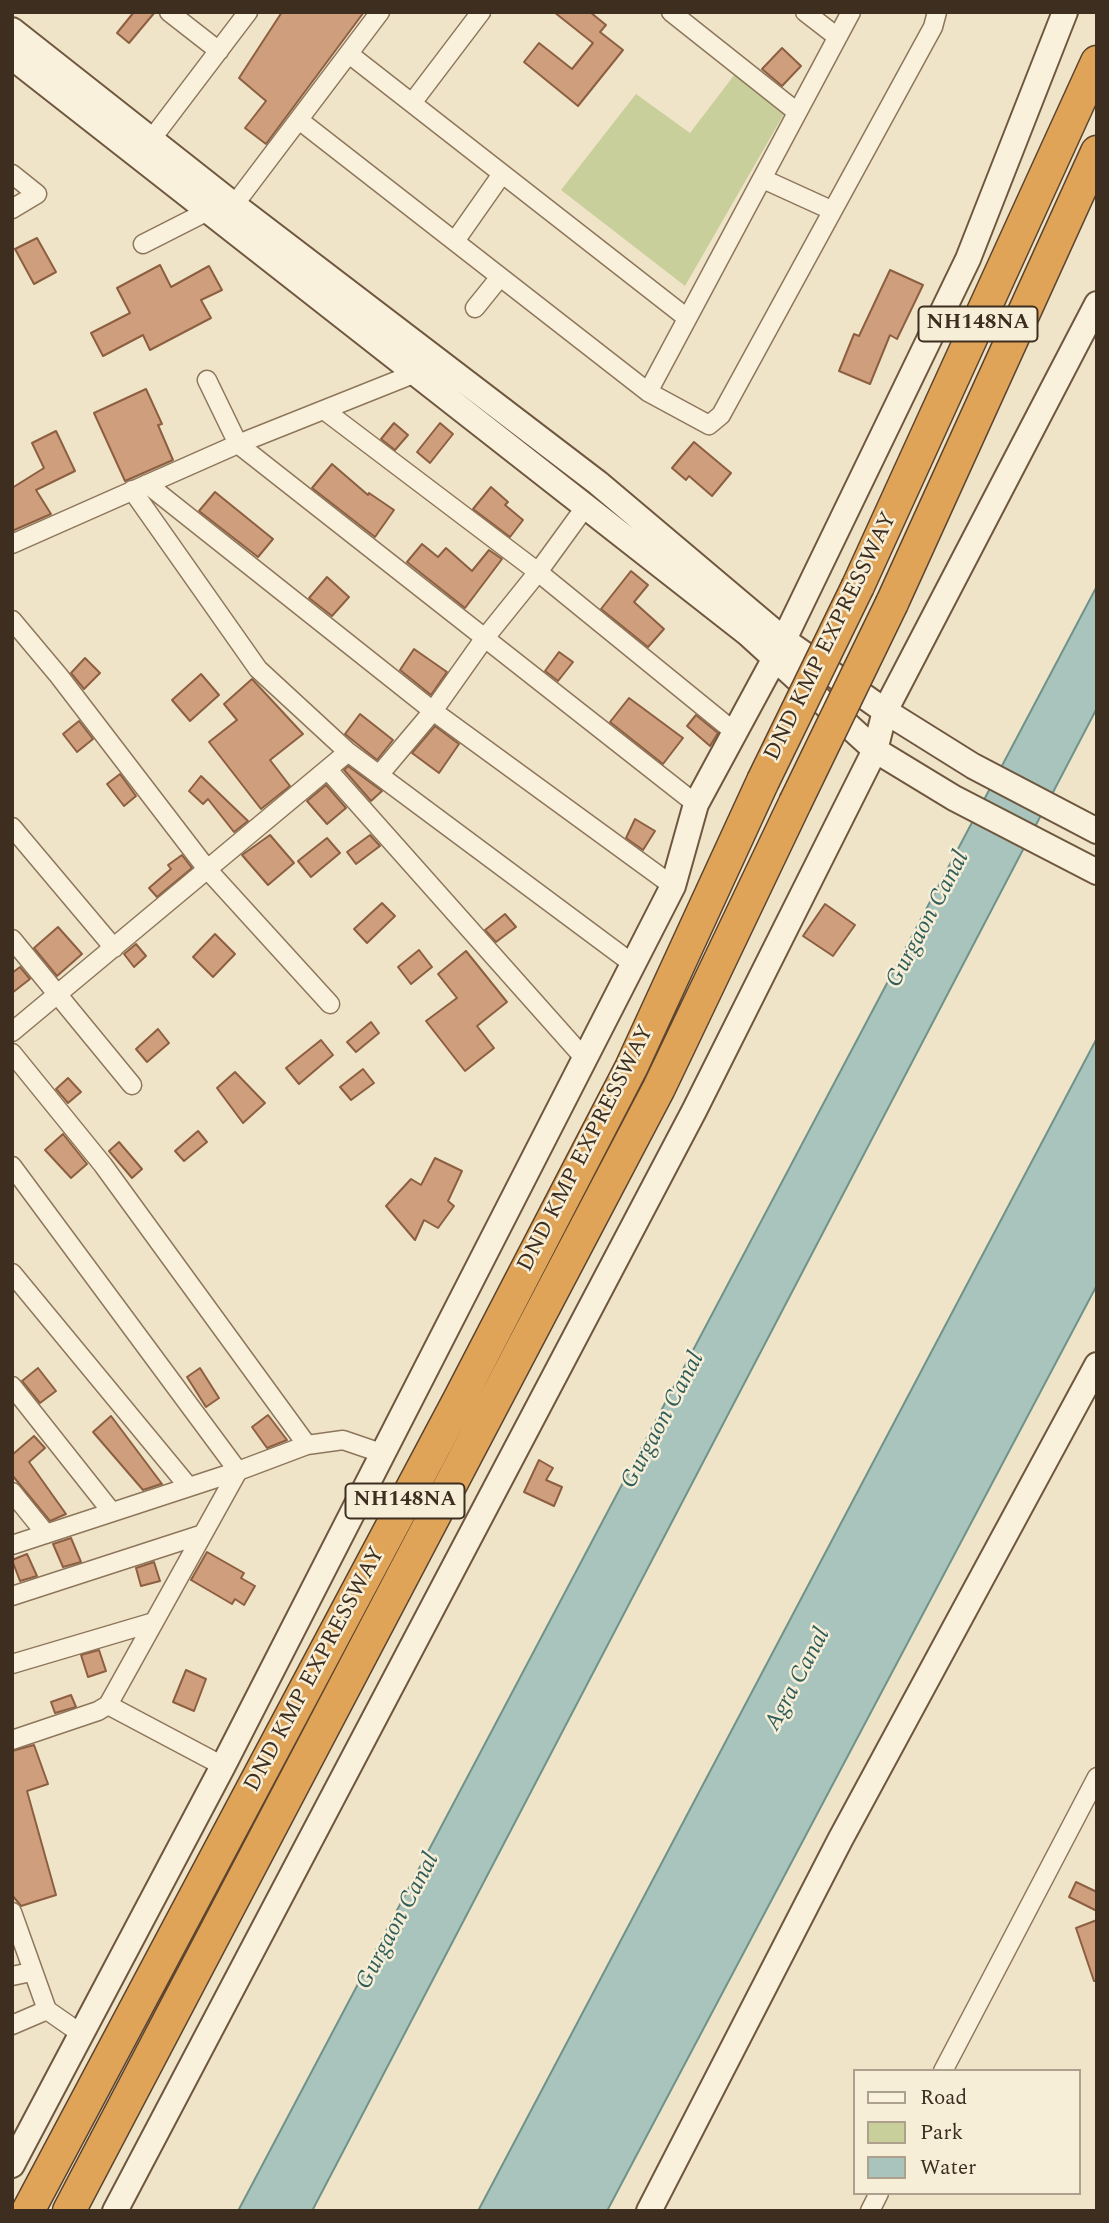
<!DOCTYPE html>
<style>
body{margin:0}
#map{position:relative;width:1109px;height:2223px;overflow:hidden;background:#f0e4c8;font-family:Spectral,serif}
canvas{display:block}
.frame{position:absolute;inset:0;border:14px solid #3d2e20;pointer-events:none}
.legend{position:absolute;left:853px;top:2069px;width:228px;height:126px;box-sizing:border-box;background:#f7eed8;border:2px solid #ada18e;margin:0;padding:9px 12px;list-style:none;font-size:21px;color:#3d2e20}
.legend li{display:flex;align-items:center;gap:14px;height:35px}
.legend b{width:35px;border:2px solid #ada18e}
</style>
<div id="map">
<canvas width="1109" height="2223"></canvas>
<div class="frame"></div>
<ul class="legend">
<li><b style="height:9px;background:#faf1dc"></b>Road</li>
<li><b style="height:19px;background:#c9cf9b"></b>Park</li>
<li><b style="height:19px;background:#a9c4bc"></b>Water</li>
</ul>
</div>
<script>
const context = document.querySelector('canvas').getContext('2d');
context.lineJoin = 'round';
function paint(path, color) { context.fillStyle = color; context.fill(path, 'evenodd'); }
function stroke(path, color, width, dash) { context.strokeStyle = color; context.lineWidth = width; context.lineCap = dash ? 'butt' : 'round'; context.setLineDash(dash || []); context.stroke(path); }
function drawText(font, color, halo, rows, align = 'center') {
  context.font = font + ' Spectral,serif'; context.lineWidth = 5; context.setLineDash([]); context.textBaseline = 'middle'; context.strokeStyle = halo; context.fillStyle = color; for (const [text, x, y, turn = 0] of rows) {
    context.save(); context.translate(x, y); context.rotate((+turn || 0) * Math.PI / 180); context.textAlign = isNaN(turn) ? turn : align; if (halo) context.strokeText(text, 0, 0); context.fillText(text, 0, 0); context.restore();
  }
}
paint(new Path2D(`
 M735,74L784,114L685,286L561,190L636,94L690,133Z`), '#c9cf9b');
const water = new Path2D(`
 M1097,586V708L312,2211H238Z
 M1097,1038V1285L607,2211H478Z`);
paint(water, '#a9c4bc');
stroke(water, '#6f938a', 2);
const building = new Path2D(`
 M134,12H155L129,43L117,33Z
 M282,12H364L266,144L245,128L266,101L239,78Z
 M554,12H590L606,25L600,32L623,50L578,106L524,62L539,43L572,69L593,43Z
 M782,48L801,66L782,86L762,69Z
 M37,238L56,272L34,284L15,249Z
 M160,265L171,287L209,266L222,290L201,300L211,318L150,350L143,335L103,356L91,333L130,313L117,288Z
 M890,270L923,285L897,339L890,335L870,384L839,371L854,334L859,336Z
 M146,389L162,424L158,425L173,460L125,481L94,413Z
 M394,423L408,435L395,450L381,439Z
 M440,423L453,434L430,463L417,452Z
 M56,431L75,471L36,490L51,514L12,531V488L44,468L32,443Z
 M694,442L731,473L712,496L689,476L686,480L672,468Z
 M332,464L368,495L369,493L394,510L375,537L312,488Z
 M491,487L508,502L505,505L523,520L510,537L473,509Z
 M215,492L273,539L258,557L199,511Z
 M422,544L438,557L446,548L472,571L489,550L502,559L465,608L407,562Z
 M631,571L648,585L634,602L664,629L648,647L601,609Z
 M327,577L349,597L332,616L309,598Z
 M414,649L447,672L431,695L400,670Z
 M559,652L573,662L558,681L545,671Z
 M85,658L100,673L84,689L71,673Z
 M201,674L219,695L190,721L172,700Z
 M252,679L303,734L270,760L290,786L261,809L209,742L237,720L224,704Z
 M629,698L683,738L663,764L610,722Z
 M360,714L393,740L377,760L345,734Z
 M696,715L718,733L710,746L687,726Z
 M79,721L93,739L77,752L63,734Z
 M435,726L459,744L439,773L412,753Z
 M348,766L382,791L371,801L344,770Z
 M120,774L136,796L124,806L107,784Z
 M201,776L248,821L234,832L208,799L203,804L189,791Z
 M326,785L346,808L327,824L307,801Z
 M635,819L655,831L643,850L626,838Z
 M270,835L294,863L268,885L242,855Z
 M370,835L380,846L356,864L347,852Z
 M327,838L340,853L311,877L298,861Z
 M182,855L192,868L157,897L149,888L171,869L168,865Z
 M382,903L395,916L367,943L354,929Z
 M825,904L855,925L833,956L803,936Z
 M505,914L516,927L496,942L485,930Z
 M58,927L82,954L57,976L34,948Z
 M215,934L235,954L213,977L193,957Z
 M136,944L146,956L134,967L124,954Z
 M419,950L432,967L411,984L398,967Z
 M466,951L507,1002L477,1026L494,1048L465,1071L426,1021L457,998L438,974Z
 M20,967L30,979L12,993V973Z
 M371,1022L379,1033L356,1052L347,1042Z
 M158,1029L169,1043L147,1062L136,1049Z
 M321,1040L333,1055L299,1084L286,1068Z
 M363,1069L374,1083L351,1100L340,1087Z
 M235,1072L265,1103L243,1123L217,1088Z
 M68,1078L81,1092L68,1103L56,1089Z
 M198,1131L207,1142L184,1161L175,1151Z
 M63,1134L87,1164L71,1178L45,1150Z
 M119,1142L142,1169L132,1178L109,1151Z
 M435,1158L462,1171L448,1201L454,1206L438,1228L424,1220L415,1240L386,1206L411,1179L421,1185Z
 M38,1368L56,1391L40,1403L22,1381Z
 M200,1368L219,1398L206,1407L187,1377Z
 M268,1415L287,1440L267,1448L252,1427Z
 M111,1416L162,1484H161L143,1490L93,1432Z
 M34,1436L45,1448L29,1462L66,1514L50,1521L12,1475V1455Z
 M539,1460L553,1468L546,1480L562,1487L554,1506L524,1492Z
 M71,1538L81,1562L63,1567L53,1544Z
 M207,1552L244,1573L241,1578L255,1586L244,1605L235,1599L232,1604L191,1580Z
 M27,1554L37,1576L20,1581L12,1560Z
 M154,1562L160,1581L141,1586L136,1568Z
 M99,1650L106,1671L88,1677L81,1655Z
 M186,1670L206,1679L194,1711L173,1702Z
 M71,1695L76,1707L55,1713L51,1702Z
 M34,1745L48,1784L27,1791L56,1895L21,1906L12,1895V1751Z
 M1076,1882L1097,1892V1911L1069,1897Z
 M1097,1920V1981H1094L1076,1928Z`);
paint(building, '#cf9f7d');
stroke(building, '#8d5f41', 2);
const street = new Path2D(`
 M169,12L219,51
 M671,12L797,112
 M805,12L836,36
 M349,54L687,318
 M412,103L481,12
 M299,120L648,392L709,425L721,415L933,27L937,12
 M144,149L248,12
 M12,174L37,194L12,209
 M763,179L831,210
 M234,205L380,12
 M455,241L502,174
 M143,244L208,211
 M475,308L500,277
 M207,380L238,444L696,804
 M648,392L851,12
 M324,410L538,572L737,734
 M147,484L433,711L673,886
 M132,490L258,669L348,752L633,964
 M12,544L238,444L416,373
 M12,620L59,676L207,869L330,1004
 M328,770L586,1060
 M379,775L433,711L484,639L538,572L586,506
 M12,827L114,948
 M12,939L132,1085
 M12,1032L348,752
 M12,1053L103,1165L307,1445
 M12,1166L238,1471L108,1705L98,1711L12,1740
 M12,1273L188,1486
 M12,1386L111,1511
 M12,1492L46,1534
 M12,1545L238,1471L307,1445L343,1440L384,1454
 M12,1596L200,1535
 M12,1664L154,1622
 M108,1705L223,1766
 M12,1912L47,2010L80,2033
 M12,1976L31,1972
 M12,2025L47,2010
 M943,2071L1097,1777
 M870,2211L879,2193`);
const secondary = new Path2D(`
 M12,30L234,205L598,483L784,640L885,711L973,766L1097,831
 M12,57L747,633L875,750L954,798L1097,872
 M12,2165L223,1766L673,886L696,804L775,658L968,259L1065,12
 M115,2211L694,1111L875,750L885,711L1097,304
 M649,2211L840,1840L1097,1365`);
const highway = new Path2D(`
 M858,586L1097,62
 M892,603L1097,152
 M28,2211L459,1400L631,1068L763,781
 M69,2211L659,1088L795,803`);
stroke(street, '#8d765c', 21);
stroke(secondary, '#6f573f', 28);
stroke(highway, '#5b4430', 35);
stroke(street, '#faf1dc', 18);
stroke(secondary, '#faf1dc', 24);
stroke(highway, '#e0a458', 32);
const highwayBridge = new Path2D(`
 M763,781L858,586
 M795,803L892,603`);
stroke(highwayBridge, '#5b4430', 35, []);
stroke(highwayBridge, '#e0a458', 32);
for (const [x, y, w] of [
 [978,324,119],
 [405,1501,119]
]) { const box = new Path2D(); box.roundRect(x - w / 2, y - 17.5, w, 35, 5); context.fillStyle = '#f7eed8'; context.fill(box); stroke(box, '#3d2e20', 2); }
drawText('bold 21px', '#3d2e20', null, [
 ["NH148NA",978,324],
 ["NH148NA",405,1501]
]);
drawText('23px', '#3d2e20', '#f7eed8', [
 ["DND KMP EXPRESSWAY",832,637,-64],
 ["DND KMP EXPRESSWAY",587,1149,-63],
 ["DND KMP EXPRESSWAY",316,1670,-62]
]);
drawText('italic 24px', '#2f5d5a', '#f7eed8', [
 ["Gurgaon Canal",929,920,-62],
 ["Gurgaon Canal",664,1421,-62],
 ["Agra Canal",799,1680,-62],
 ["Gurgaon Canal",399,1922,-62]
]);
</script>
